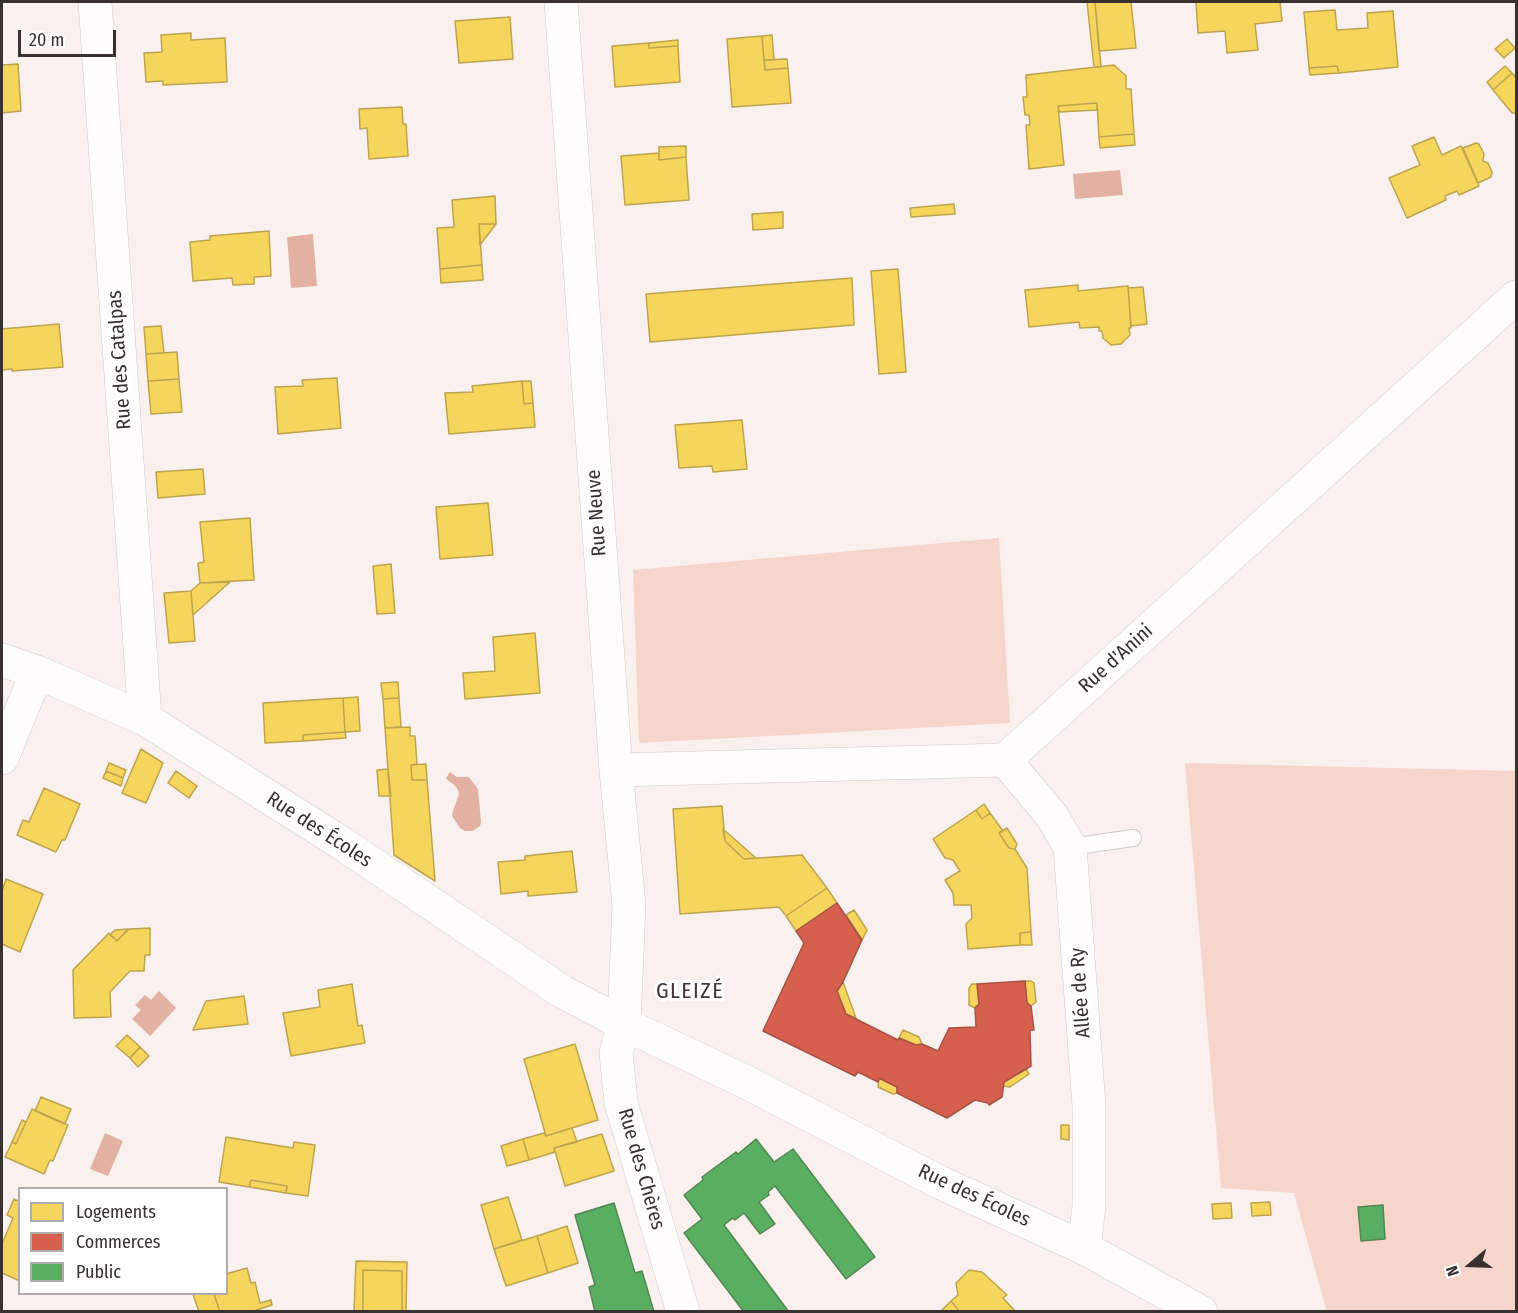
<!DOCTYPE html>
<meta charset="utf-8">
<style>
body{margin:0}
#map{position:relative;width:1518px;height:1313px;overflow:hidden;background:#faf1ee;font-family:"Fira Sans Condensed",sans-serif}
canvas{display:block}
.frame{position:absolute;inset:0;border:3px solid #38312f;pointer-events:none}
.legend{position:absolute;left:18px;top:1187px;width:210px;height:108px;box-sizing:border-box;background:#fff;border:2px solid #afadac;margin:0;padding:8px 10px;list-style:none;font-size:18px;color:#38312f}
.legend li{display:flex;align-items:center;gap:12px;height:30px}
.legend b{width:30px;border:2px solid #afadac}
.north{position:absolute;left:1440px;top:1235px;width:60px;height:60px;-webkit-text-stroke:4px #fff;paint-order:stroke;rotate:251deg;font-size:16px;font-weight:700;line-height:24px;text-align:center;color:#38312f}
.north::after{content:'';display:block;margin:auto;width:21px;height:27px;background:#38312f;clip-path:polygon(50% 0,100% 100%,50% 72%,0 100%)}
.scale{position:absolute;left:18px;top:30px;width:98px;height:27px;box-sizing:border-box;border:3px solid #38312f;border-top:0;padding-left:8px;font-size:18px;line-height:21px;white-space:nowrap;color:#38312f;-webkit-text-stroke:4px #fff;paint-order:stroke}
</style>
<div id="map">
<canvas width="1518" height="1313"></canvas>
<div class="frame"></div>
<ul class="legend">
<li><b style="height:16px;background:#f6d55c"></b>Logements</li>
<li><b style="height:16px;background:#d6604d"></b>Commerces</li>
<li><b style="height:16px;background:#5aae61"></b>Public</li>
</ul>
<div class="north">N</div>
<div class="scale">20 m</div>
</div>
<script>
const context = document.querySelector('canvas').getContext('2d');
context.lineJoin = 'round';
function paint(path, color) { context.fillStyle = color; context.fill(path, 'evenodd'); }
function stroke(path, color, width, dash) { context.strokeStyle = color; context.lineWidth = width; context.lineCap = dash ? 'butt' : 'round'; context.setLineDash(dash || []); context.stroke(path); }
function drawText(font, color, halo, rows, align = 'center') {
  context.font = font + ' "Fira Sans Condensed",sans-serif'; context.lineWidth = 6; context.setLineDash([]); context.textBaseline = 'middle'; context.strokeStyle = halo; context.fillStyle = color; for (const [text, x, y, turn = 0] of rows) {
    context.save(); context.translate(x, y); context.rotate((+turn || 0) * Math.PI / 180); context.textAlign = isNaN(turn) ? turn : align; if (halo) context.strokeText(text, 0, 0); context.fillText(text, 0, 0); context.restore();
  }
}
paint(new Path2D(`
 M999,538L1010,723L639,743L633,570Z
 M1185,763L1516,771V1311H1328L1326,1309L1294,1193L1221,1188Z`), '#f6d5ca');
paint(new Path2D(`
 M1120,170L1123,195L1075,199L1073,174Z
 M313,234L317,286L291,288L287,237Z
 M450,772L457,777H469L478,789L481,822L480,826L473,831H465L460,828L452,816L453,811L459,794C457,783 451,785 446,778Z
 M159,991L176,1008L150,1036L132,1019L141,1010L135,1005L145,995L151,1000Z
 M105,1133L123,1141L108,1176L90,1169Z`), '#e2b1a2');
const homes = new Path2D(`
 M1087,2H1095L1101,67H1094Z
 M1095,2H1131L1136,48L1099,51Z
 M1196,2H1280L1282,21L1255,24L1258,50L1227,53L1225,31L1198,33Z
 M1335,10L1337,30L1368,28L1367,13L1393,11L1398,67L1339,73L1337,66L1309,68L1304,12Z
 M510,17L513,59L459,63L455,21Z
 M191,33V40L225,38L227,82L163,85V81L146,82L144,53L162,52L161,35Z
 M772,35L774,60H764L762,36Z
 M762,36L765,70L788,68L791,103L732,107L727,39Z
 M1507,39L1515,48L1504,58L1495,49Z
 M678,40V46L649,48V43Z
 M649,43V48L678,46L680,82L615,87L612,46Z
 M787,59L788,68L765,70L764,60Z
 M18,64L21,111L2,113V65Z
 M1114,65L1126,76V89H1131L1134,134L1099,137L1097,103L1058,106L1064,165L1029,169L1026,125H1030L1029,115H1025L1023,97H1027L1026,75Z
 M1337,66L1339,73L1310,75L1309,68Z
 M1505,66L1512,73L1493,90L1487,82Z
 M1512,73L1516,78V113H1512L1493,90Z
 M1097,103V110L1059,112L1058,106Z
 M402,107L403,124H406L408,156L369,159L367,128L360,129L359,109Z
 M1134,134L1135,145L1100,148L1099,137Z
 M1434,137L1442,155L1461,146L1479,186L1459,195L1457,191L1445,196L1446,200L1407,218L1389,178L1420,165L1412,146Z
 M1476,143L1479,144L1484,154L1483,161L1488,163L1492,172L1491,177L1478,183L1463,148Z
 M686,146V157L659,160V147Z
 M659,153V160L686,157L689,200L625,205L621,156Z
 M495,196L496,224H479L482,265L440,269L437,228L454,227L452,200Z
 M954,204L955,214L911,217L910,208Z
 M783,212V228L753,230L752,214Z
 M479,224H496L480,245Z
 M269,231L271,276L254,277V284L233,285L232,278L193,281L190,242L210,240V236Z
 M482,265L483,280L441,283L440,269Z
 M898,269L906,372L879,374L871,271Z
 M852,278L854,325L650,342L646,294Z
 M1078,285V291L1128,286L1131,328H1129L1130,335L1121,344L1111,345L1103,338L1102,331H1099V327L1080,328L1079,322L1029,327L1025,290Z
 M1143,287L1147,324L1131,326L1128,288Z
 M59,324L63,367L12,371V369L2,370V329Z
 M161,326L164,353L146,354L144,327Z
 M177,352L179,379L148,381L146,354Z
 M337,378L341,428L278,434L275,387L303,386L302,380Z
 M179,379L182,412L151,414L148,381Z
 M522,381H531L533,403L524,404Z
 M522,381L524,404L533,403L535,427L449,434L445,393L473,392L472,386Z
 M742,420L747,469L713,472L712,466L679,468L675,425Z
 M203,469L205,494L158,498L156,472Z
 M488,503L493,555L440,559L436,507Z
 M250,518L254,580L200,583L198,563L204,562L200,522Z
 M391,564L395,613L377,614L373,566Z
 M230,582L193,615L191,591L200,583Z
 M191,591L195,641L169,643L164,593Z
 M535,633L540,693L465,699L463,673L495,671L493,637Z
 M398,682L399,698L383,699L381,683Z
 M358,697L360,731L345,732L343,698Z
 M343,698L345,732L303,735V741L265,743L263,703Z
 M399,698L401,727L385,728L383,699Z
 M410,727V736H415L417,764L411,765L412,780H427L435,881L394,855L385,728Z
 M345,732L346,738L303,741V735Z
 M141,749L163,763L146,803L122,793Z
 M109,763L126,770L123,778L106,771Z
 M426,764L427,780H412L411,765Z
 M388,769L391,796H379L377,770Z
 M106,771L123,778L121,786L103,778Z
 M176,771L197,786L189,798L168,783Z
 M44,788L80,804L65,840H62L56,852L17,835L23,820L29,822Z
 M984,804L990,813L982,819L976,810Z
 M722,806L725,841L744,859L802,855L827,888L786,916L779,907L680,914L673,809Z
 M976,810L982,819L990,813L1003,831L999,833L1009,848L1015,849L1027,868L1031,932L1020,933V945L968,949L966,924L972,918L971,905H954L953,893L945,880L960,871L953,860L945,858L933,839Z
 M1007,828L1017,844L1015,849L1009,848L999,833Z
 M723,829L756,858L744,859L725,841Z
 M572,851L577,892L528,896V891L501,894L498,862L525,860V856Z
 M6,879L43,894L20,952L2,944V891Z
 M827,888L837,903L796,931L786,916Z
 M854,910L867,930L862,940L846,915Z
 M150,928V955H145L144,971H130L110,992L111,1017L74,1018L73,970L109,933L117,941L129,929Z
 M128,929L117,941L110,935L115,930Z
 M1031,932L1032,945H1020V933Z
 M1025,981H1031L1034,983L1036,1002L1031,1006L1027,1003Z
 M843,982L856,1018L846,1014L837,991Z
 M352,984L358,1026L362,1025L365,1043L291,1056L283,1013L320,1007L318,990Z
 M972,984H977L979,1004L975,1008L969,1005V988Z
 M244,996L248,1024L193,1030L206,1001Z
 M903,1030L919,1037L922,1044L916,1045L899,1038Z
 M127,1035L140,1047L130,1058L116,1046Z
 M575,1044L598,1120L546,1136L524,1059Z
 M140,1047L149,1056L138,1067L130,1058Z
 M1026,1069L1029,1074L1010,1087L1003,1086L1004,1082Z
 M879,1078L897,1087V1093L893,1094L878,1087Z
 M41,1097L71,1109L65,1124L35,1111Z
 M32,1109L68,1125L53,1161L50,1160L44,1174L5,1157L12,1142L16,1144Z
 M22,1120L26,1122L16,1144L12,1142Z
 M1061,1125H1069V1140L1061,1139Z
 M572,1128L577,1142L554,1148L555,1152L529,1160L523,1139L544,1133L546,1136Z
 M602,1134L614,1171L565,1186L554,1148Z
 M226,1137L293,1148L294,1142L315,1145L308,1196L286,1193L287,1186L251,1180L249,1187L219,1182Z
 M523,1139L529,1160L507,1166L501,1146Z
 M251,1180L287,1186L286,1193L249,1187Z
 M508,1197L522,1240L494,1249L481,1205Z
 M14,1199L20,1202V1281L2,1273V1244L13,1218L7,1215Z
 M1270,1202L1271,1215L1252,1216L1251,1203Z
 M1231,1203L1232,1218L1213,1219L1212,1204Z
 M567,1226L578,1263L548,1273L537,1236Z
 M537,1236L548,1273L506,1286L494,1249Z
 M356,1261L407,1262L406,1312H402V1271L363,1270V1312H354Z
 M247,1268L251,1283L255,1282L260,1303L271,1300L272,1305L251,1312H220L214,1294H226V1274Z
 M363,1270L402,1271V1312H363Z
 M969,1270L982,1272L1007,1295L1003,1298L1016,1312H960L951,1301L958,1295L956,1283Z
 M193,1294H214L220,1312H199Z
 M951,1301L960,1312H940Z`);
paint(homes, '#f6d55c');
stroke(homes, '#bda44e', 1.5);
const shops = new Path2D(`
 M837,903L862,940L843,982L837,991L846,1014L898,1040L899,1038L916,1045L922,1044L938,1051L949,1028L976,1027L975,1008L979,1004L977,984L1025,981L1027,1003L1031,1006L1034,1030H1030L1031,1066L1004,1082L1002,1097L989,1105L988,1103L975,1100L947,1118L897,1093V1087L879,1078L878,1082L858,1072L855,1076L763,1031L804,943L796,931Z`);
paint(shops, '#d6604d');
stroke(shops, '#a75244', 1.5);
const public = new Path2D(`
 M756,1139L774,1162L793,1149L875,1257L846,1279L775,1186L768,1192L769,1195L759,1202L775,1224L760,1234L744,1213L735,1220L733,1218L724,1225L789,1312H744L684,1233L702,1219L684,1195L703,1180L702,1177L736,1152L738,1154Z
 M614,1203L635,1273L642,1271L654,1312H595L589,1287L595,1285L575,1215Z
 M1383,1205L1385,1239L1361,1241L1358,1207Z`);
paint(public, '#5aae61');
stroke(public, '#508852', 1.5);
const service = new Path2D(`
 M1070,847L1133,838`);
const minor = new Path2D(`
 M95,2L145,719
 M561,2L616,770L629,905L624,1024L616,1053L621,1103L683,1312
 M2,660L37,672L145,719L343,844L561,991L624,1024L746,1082L939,1182L1084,1248L1201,1312
 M2,758L37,672
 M1005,760L1052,816L1070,847L1089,1106V1206L1084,1248
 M616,770L1005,760L1516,297`);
stroke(service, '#d1cac8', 18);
stroke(minor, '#d1cac8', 34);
stroke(service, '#fefdfc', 16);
stroke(minor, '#fefdfc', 33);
drawText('20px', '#38312f', '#fff', [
 ["Rue des Catalpas",120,360,-94],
 ["Rue Neuve",597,513,-94],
 ["Rue d'Anini",1116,659,-42],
 ["Rue des Écoles",319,830,33],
 ["Allée de Ry",1081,993,-94],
 ["Rue des Chères",641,1169,74],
 ["Rue des Écoles",974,1196,25]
]);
context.letterSpacing = '1.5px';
drawText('22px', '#453632', '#fff', [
 ["GLEIZÉ",690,992]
]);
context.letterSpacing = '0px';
</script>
